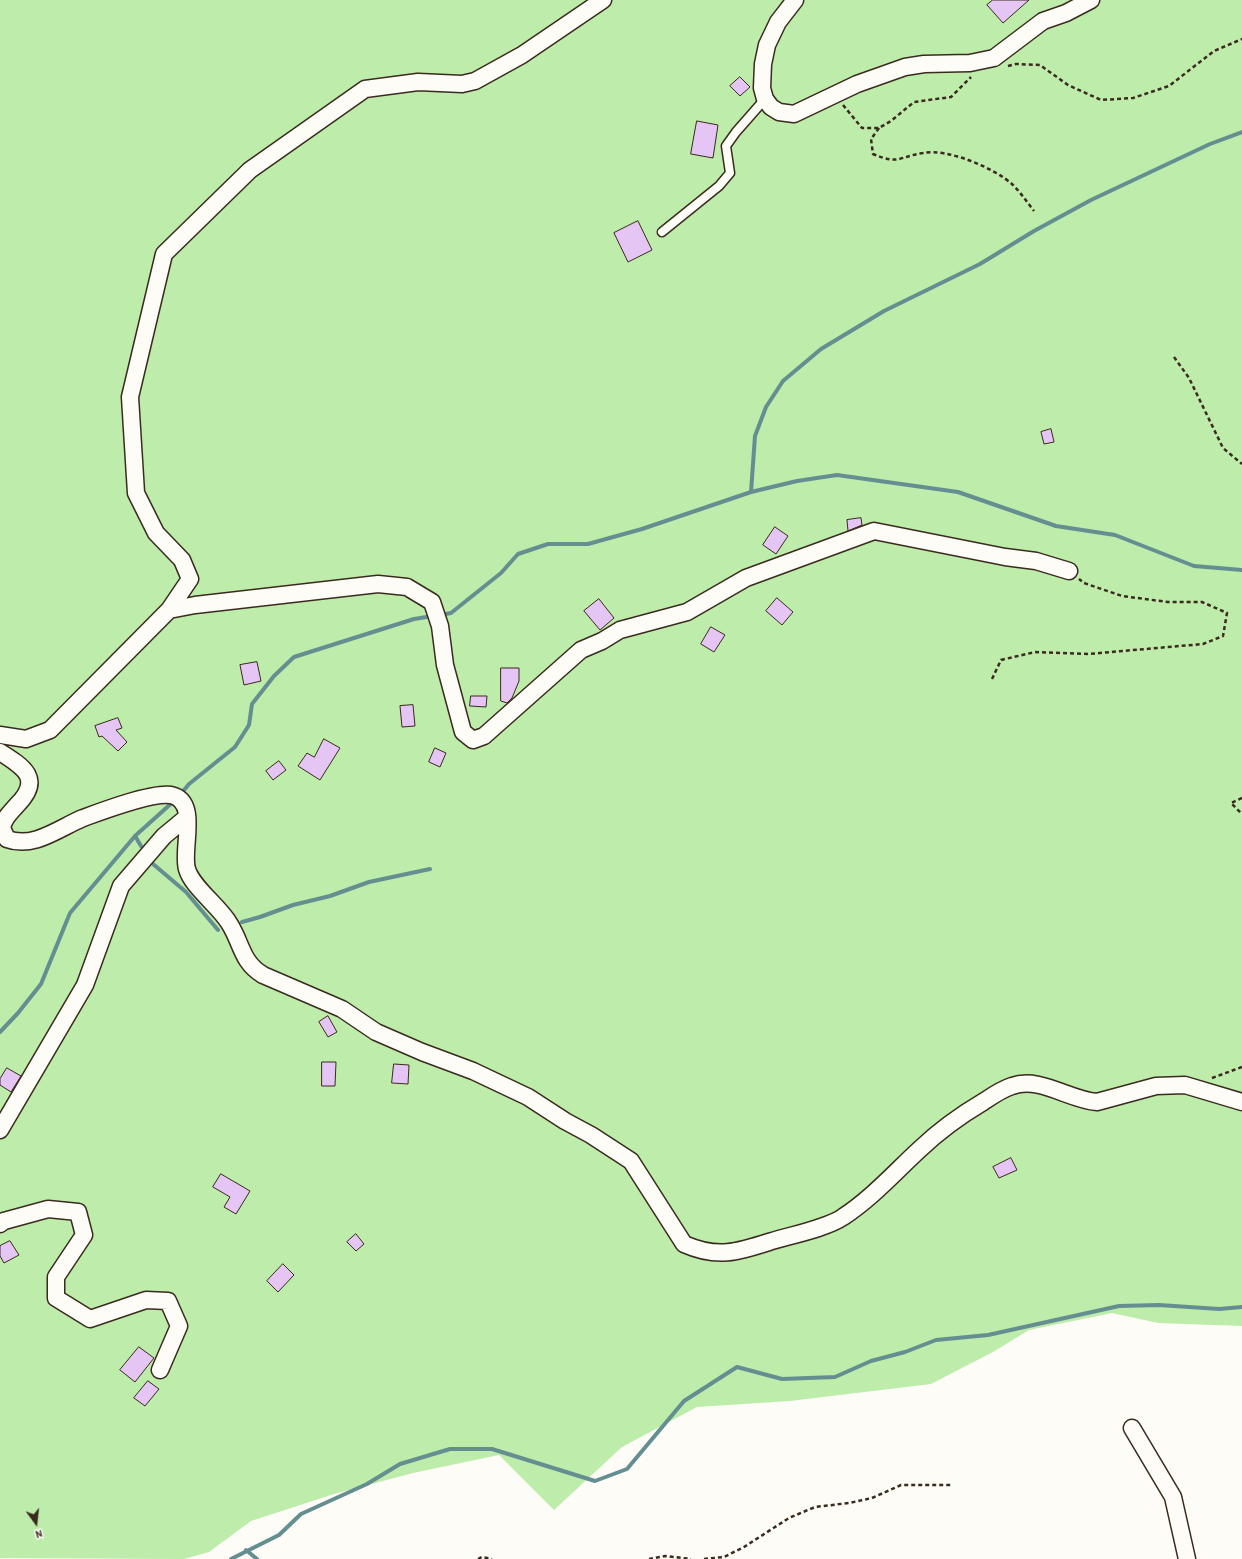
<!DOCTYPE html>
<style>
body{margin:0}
#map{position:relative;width:1242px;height:1559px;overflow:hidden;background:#fdfcf7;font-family:"Patrick Hand",sans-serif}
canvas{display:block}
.north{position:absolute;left:16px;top:1503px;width:40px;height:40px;-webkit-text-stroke:3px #fdfcf7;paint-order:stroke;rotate:165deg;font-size:11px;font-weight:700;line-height:16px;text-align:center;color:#3b2a1e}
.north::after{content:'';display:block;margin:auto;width:14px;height:18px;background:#3b2a1e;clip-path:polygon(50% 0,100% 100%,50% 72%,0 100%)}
</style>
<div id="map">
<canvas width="1242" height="1559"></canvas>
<div class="north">N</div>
</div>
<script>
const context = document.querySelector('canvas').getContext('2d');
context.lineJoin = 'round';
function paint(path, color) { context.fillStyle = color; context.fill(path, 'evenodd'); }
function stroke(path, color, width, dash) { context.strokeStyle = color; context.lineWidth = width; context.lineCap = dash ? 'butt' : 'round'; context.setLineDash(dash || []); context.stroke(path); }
paint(new Path2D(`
 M0,0H1242V1326L1158,1323L1112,1313L1029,1330L993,1352L931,1384L790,1401L697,1407L622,1447L554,1510L499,1455L413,1473L334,1494L251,1521L209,1552L184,1559L0,1558Z`), '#bdecab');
stroke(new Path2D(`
 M751,492L755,436L766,407L783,381L821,349L884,311L980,264L1034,231L1091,200L1210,144L1242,132
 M440,615L451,613L501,573L518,554L548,544H588L642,529L751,492L797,481L837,475L958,492L1056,526L1115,535L1194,566L1242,570
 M180,795L189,784L235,747L249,725L252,704L274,676L294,657L414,619L433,616
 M135,836L141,846
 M153,864L186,892L218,930
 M242,922L260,917L293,905L330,896L369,882L430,869
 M0,1032L18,1013L41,984L70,913L135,836L174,801
 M246,1550L257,1559
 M231,1559L279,1535L301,1514L367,1484L400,1464L450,1449H492L595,1481L627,1469L684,1401L737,1367L782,1379L835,1377L871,1361L905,1352L936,1340L988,1335L1119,1306L1159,1305L1219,1309L1242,1307`), '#658e91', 4);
const building = new Path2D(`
 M993,0H1029L1003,23L987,5Z
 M740,77L750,87L740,96L730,86Z
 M697,121L718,125L713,158L691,154Z
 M638,221L652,250L628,262L614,233Z
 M1051,429L1054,442L1044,444L1041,432Z
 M861,518L862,525L848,531L847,520Z
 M775,527L788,536L776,554L763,545Z
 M777,598L793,612L782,625L766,611Z
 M599,599L614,618L600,630L584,611Z
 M711,627L725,635L714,652L701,644Z
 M257,662L261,681L244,685L240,665Z
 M501,668H519V681L512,698L507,703L501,701Z
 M471,696H487L486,707L470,706Z
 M413,705L415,726L402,727L400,706Z
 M118,718L122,728L116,730L127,742L118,751L102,736L99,737L95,726Z
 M324,739L340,748L320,780L298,766L307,753L314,757Z
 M435,748L446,753L440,767L429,762Z
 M279,761L286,770L273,780L266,771Z
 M328,1016L337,1032L328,1037L319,1022Z
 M322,1062H336L335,1086H322Z
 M394,1064L409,1065L408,1084L392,1083Z
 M7,1068L21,1076L11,1092L0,1085V1079Z
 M1011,1158L1017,1170L999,1178L993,1167Z
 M221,1174L250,1191L236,1214L224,1207L230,1197L213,1187Z
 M356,1234L364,1244L356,1251L347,1242Z
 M10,1241L19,1255L4,1263L0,1256V1246Z
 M283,1264L294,1275L278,1292L267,1281Z
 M139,1347L154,1358L135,1382L120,1370Z
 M148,1381L159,1389L145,1406L134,1398Z`);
paint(building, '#e4c5f3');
stroke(building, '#3b2a1e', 1);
const lane = new Path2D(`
 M662,232L719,186L730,173L726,146L736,132L765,99`);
const street = new Path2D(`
 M795,0L778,22L767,45L763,64L762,88L765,99L771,107L779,112L794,114L857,84L905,67L924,64L970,63L994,58L1043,21L1066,13L1091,0
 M169,610L195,605L378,584L407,587L432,602L440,626L445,665L463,732L473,740L484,736L581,650L602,641L620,630L687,612L746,578L874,531L1005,557L1036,561L1069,571
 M0,735L26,739L50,730L169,610L190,579L182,560L156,533L136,493L130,397L164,254L250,170L365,89L418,82L462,84L475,81L522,55L603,0
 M0,752C24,767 43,779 17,805C10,813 4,818 2,828L7,839C34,849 59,828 83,818C102,811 152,792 171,795C200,801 181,849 187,869C192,887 219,906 229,923C242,943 241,962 263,975L342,1009L376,1032L422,1052L473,1071L528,1097L565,1121L591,1135L631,1161L684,1244C718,1259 738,1252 772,1241C792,1235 827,1228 843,1217C872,1198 895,1172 920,1149C939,1131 961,1115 983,1102C992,1096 1002,1089 1012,1086C1040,1076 1069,1100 1097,1102L1156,1086L1185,1085L1242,1102
 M0,1130L85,985L121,886L164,836L187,817
 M0,1224L4,1221L48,1209L78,1212L84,1235L56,1277V1298L90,1319L146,1300L168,1301L179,1326L160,1370
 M1132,1428L1173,1497L1187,1559`);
stroke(lane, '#3b2a1e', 11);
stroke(street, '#3b2a1e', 19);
stroke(new Path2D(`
 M1008,66L1016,64L1040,65L1068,85L1101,100L1133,98L1169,86L1214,51L1242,39
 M843,105L862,128H879L891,121L914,102L951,97L971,77
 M879,128L871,139L873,154C899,165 898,157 923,153C947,148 995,168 1013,185C1021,193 1027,202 1034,211
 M1174,357L1189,378L1223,448L1242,464
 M992,679L1001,660L1035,652L1088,654L1203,644L1223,636L1227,613L1202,602H1168L1122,596L1084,583L1079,579
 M1242,798L1231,803L1242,814
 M1212,1078L1242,1067
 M478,1559L482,1557L492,1559
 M649,1559L665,1556L691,1559
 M704,1559L724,1557L744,1547L789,1518L815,1507L849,1503L872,1498L901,1485H952`), '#3b2a1e', 2.5, [4, 3]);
stroke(lane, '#fdfcf7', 8);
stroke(street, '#fdfcf7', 16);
</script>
